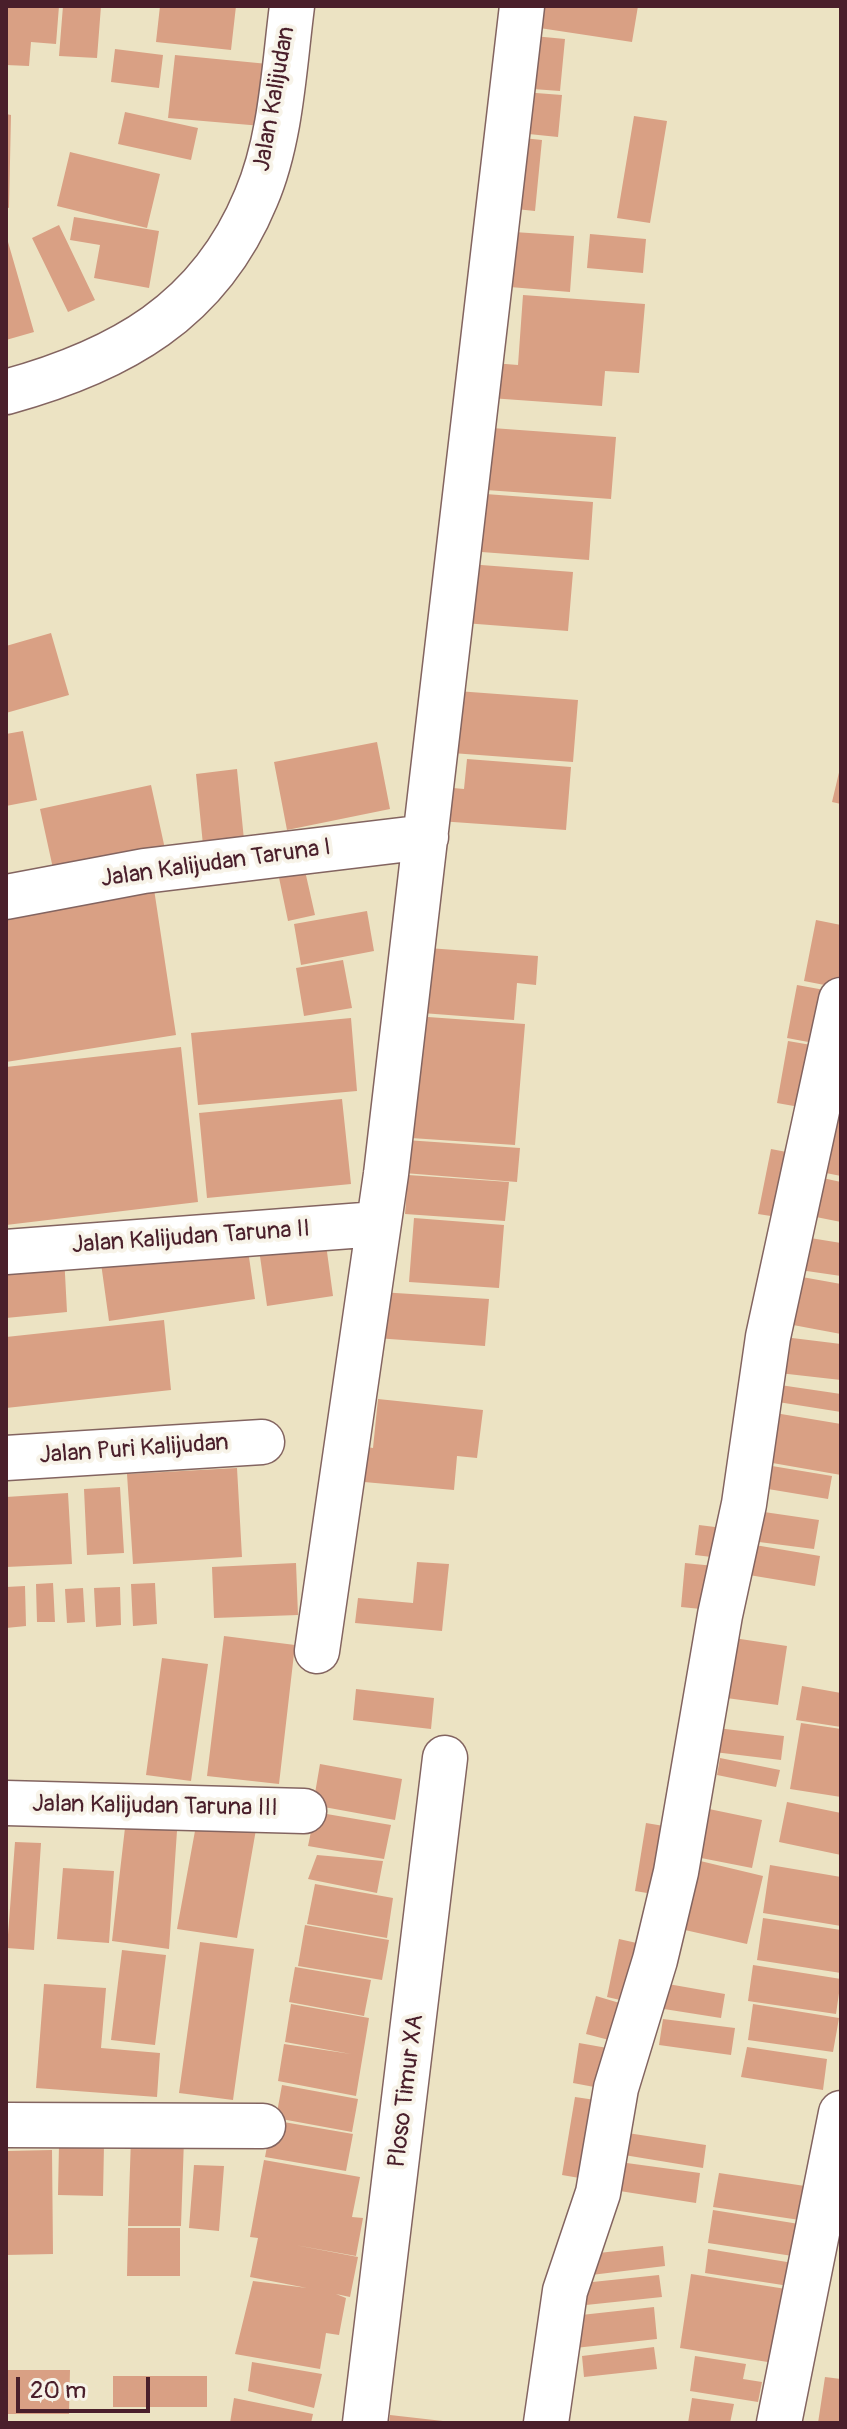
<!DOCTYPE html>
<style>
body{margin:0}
#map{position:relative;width:847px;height:2429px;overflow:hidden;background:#ece3c3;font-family:Pangolin,sans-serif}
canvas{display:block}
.frame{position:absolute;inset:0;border:8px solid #4a1f2b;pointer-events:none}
.scale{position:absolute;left:16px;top:2377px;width:134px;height:36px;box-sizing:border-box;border:4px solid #4a1f2b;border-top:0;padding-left:10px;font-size:24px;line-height:28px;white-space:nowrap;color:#4a1f2b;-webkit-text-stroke:6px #f7f3e8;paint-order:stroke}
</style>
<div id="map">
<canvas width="847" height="2429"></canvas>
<div class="frame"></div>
<div class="scale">20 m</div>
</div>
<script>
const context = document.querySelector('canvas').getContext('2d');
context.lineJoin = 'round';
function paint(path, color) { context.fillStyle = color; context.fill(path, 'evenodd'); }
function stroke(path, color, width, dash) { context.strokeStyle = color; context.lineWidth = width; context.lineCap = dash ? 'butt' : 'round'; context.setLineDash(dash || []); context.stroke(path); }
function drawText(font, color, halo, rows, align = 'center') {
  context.font = font + ' Pangolin,sans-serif'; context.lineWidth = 8; context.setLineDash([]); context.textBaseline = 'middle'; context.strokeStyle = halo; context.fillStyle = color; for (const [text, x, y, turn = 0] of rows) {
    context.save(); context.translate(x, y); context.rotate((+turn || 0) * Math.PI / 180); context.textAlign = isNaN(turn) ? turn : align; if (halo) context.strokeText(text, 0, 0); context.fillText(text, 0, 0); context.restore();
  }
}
paint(new Path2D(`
 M6,6H59L56,44L31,42L29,66L6,65Z
 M63,6H101L97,58L59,56Z
 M160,6H236L231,50L156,42Z
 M537,6H638L632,42L533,27Z
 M523,35L565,39L560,91L519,88Z
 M115,49L163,55L159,88L111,82Z
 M175,55L268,64L262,126L168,118Z
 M523,92L562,95L558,137L519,133Z
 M125,112L198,128L191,160L118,144Z
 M6,114L11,115L9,208L6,207Z
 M634,116L667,121L650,223L617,218Z
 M513,137L542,140L535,211L506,208Z
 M70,152L160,174L147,228L57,206Z
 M74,217L159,231L149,288L94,278L100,245L70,240Z
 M59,225L95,300L68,312L32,238Z
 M514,232L574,236L570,292L510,287Z
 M590,234L646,239L643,273L587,268Z
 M6,235L34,332L6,340Z
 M523,295L645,304L639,373L605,371L602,406L490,398L493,363L518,365Z
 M492,428L616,437L611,499L486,490Z
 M472,493L593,502L589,560L468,551Z
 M468,564L573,572L568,631L464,623Z
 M51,633L69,695L6,713V646Z
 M457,691L578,700L573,762L452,753Z
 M23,731L37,800L6,806V734Z
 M377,742L390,809L287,830L274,762Z
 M467,759L571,767L566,830L439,821L442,787L464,789Z
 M841,764V804L832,802Z
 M237,769L244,840L203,845L196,774Z
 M151,785L165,849L54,873L40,809Z
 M303,862L315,915L288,921L277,868Z
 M154,889L176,1035L6,1062V912Z
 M367,911L374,951L301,965L294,924Z
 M816,920L841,925L840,988L804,981Z
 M414,947L538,956L536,985L517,983L514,1020L409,1012Z
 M343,960L352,1008L304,1016L296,968Z
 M797,985L830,991L819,1044L787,1038Z
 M414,1016L525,1024L515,1145L411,1138Z
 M351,1018L357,1091L198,1105L191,1033Z
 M788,1041L817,1046L805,1108L777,1103Z
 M181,1047L198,1202L6,1225V1067Z
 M841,1049V1176L816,1171Z
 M342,1099L351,1184L207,1198L199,1113Z
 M406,1140L520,1148L517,1182L404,1173Z
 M771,1149L802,1155L790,1219L758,1214Z
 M408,1175L509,1182L505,1221L405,1214Z
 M818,1177L841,1182V1222L811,1216Z
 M414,1218L504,1225L499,1288L409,1282Z
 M798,1236L841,1243V1276L793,1269Z
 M325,1237L333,1296L267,1306L258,1242Z
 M247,1243L255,1299L109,1321L100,1256Z
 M64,1255L67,1312L6,1318V1262Z
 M802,1277L841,1284V1334L793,1325Z
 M380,1292L489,1299L485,1346L376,1338Z
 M164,1320L171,1390L6,1408V1337Z
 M784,1337L841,1344V1380L779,1373Z
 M780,1385L841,1394V1412L778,1402Z
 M378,1399L483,1410L477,1458L457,1456L454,1490L364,1482L367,1447L373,1448Z
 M769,1412L841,1424V1475L761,1461Z
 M772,1466L832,1476L828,1499L768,1489Z
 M237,1468L242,1557L133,1564L127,1474Z
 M120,1487L124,1553L87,1555L84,1489Z
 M68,1493L72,1564L6,1567V1497Z
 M764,1512L819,1520L814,1549L759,1542Z
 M699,1525L731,1529L728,1559L695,1555Z
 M749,1544L820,1556L815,1586L743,1574Z
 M417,1562L449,1564L442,1631L355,1623L358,1598L413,1603Z
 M296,1563L298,1615L214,1618L212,1567Z
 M685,1563L714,1566L711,1610L681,1607Z
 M53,1583L55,1622H37L36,1584Z
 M155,1583L157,1624L133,1626L131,1584Z
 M25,1586L26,1626L6,1628V1587Z
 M120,1587L121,1625L96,1627L94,1588Z
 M83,1588L85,1622L67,1623L65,1589Z
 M224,1636L295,1645L279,1784L207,1776Z
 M727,1637L787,1646L778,1705L719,1697Z
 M162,1658L208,1664L191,1781L146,1775Z
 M802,1686L841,1693V1727L796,1720Z
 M356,1689L434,1698L431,1729L353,1720Z
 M801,1723L841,1729V1797L790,1789Z
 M717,1728L784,1736L781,1760L714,1752Z
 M720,1758L780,1770L776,1787L717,1775Z
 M320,1764L402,1779L395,1820L313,1805Z
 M787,1802L841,1813V1855L779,1842Z
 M709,1809L762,1820L752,1868L696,1857Z
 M315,1812L391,1825L384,1859L308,1846Z
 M178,1816L169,1949L112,1941L126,1819Z
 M258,1818L237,1938L177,1929L197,1820Z
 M646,1823L676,1828L665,1896L635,1891Z
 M15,1842L41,1843L34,1950L7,1948Z
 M317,1855L383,1861L377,1893L308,1879Z
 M692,1859L763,1876L747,1944L676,1928Z
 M770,1865L841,1877V1926L763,1913Z
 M63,1868L114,1871L109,1943L57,1939Z
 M315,1884L393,1898L387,1938L307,1924Z
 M763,1918L841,1930V1973L757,1960Z
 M305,1925L389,1940L382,1980L298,1966Z
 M619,1939L650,1946L638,2004L607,1997Z
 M200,1942L254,1949L233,2100L179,2093Z
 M122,1950L166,1955L155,2045L111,2040Z
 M753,1965L841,1979L836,2014L748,2001Z
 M295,1967L371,1980L364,2016L289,2002Z
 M44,1984L106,1988L101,2048L160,2053L157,2097L36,2088Z
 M668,1984L725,1994L721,2018L664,2009Z
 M596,1996L623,2004L613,2041L586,2034Z
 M291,2004L369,2018L356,2096L278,2081L284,2044L351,2054L285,2042Z
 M753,2004L839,2018L833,2052L748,2040Z
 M663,2019L735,2028L731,2055L659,2045Z
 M579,2043L613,2049L605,2089L573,2083Z
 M747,2047L827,2059L823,2090L741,2077Z
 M282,2085L358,2099L352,2132L276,2118Z
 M575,2097L609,2102L597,2181L562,2175Z
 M272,2120L353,2134L346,2171L265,2157Z
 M621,2132L706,2145L703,2168L618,2154Z
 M131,2138L184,2139L181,2226H128Z
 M59,2145H104L103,2196L58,2195Z
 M52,2150L53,2254L6,2255V2151Z
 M264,2160L360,2177L352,2217L363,2218L356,2256L295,2245L358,2257L350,2297L336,2294L346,2298L339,2335L326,2333L320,2369L235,2354L253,2281L307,2288L250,2277L258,2238L250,2237Z
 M612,2161L700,2173L696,2203L607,2189Z
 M194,2165L224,2166L219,2231L189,2228Z
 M719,2173L818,2188L813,2222L713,2207Z
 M713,2210L805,2225L799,2257L708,2243Z
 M128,2228H180V2276H127Z
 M663,2246L665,2266L583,2276L580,2255Z
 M708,2249L793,2263L789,2286L705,2273Z
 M691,2274L786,2289L774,2363L680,2348Z
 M659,2275L662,2297L586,2305L583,2283Z
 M654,2307L657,2339L575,2348L572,2316Z
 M654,2347L657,2369L584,2377L582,2356Z
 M695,2356L746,2364L743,2379L762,2382L758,2402L690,2391Z
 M252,2362L322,2374L314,2408L248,2391Z
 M6,2370H70L69,2414H6Z
 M113,2376H207V2407H113Z
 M825,2377L841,2379V2423H818Z
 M234,2398L313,2414L311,2423H230Z
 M692,2398L734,2404L730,2423H688Z
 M390,2415L443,2421V2423H389Z`), '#d9a084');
const minor = new Path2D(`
 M6,392C119,361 209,312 256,198C281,140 284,68 292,6
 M6,897L144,871L426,837
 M6,1252L377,1224
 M6,1458L262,1442
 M317,1651L386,1174L522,6
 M6,1803L304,1811
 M6,2125L263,2126
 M365,2423L445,1758
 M546,2423L565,2291L598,2193L616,2088L655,1960L676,1872L720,1615L744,1504L768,1337L841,1000
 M779,2423L841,2113`);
stroke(minor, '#836460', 47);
stroke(minor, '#fff', 44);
drawText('24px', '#4a1f2b', '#f7f3e8', [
 ["Jalan Kalijudan",275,99,-80],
 ["Jalan Kalijudan Taruna I",216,864,-8],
 ["Jalan Kalijudan Taruna II",191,1238,-4],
 ["Jalan Puri Kalijudan",134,1450,-4],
 ["Jalan Kalijudan Taruna III",155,1807,1],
 ["Ploso Timur XA",407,2091,-83]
]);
</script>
